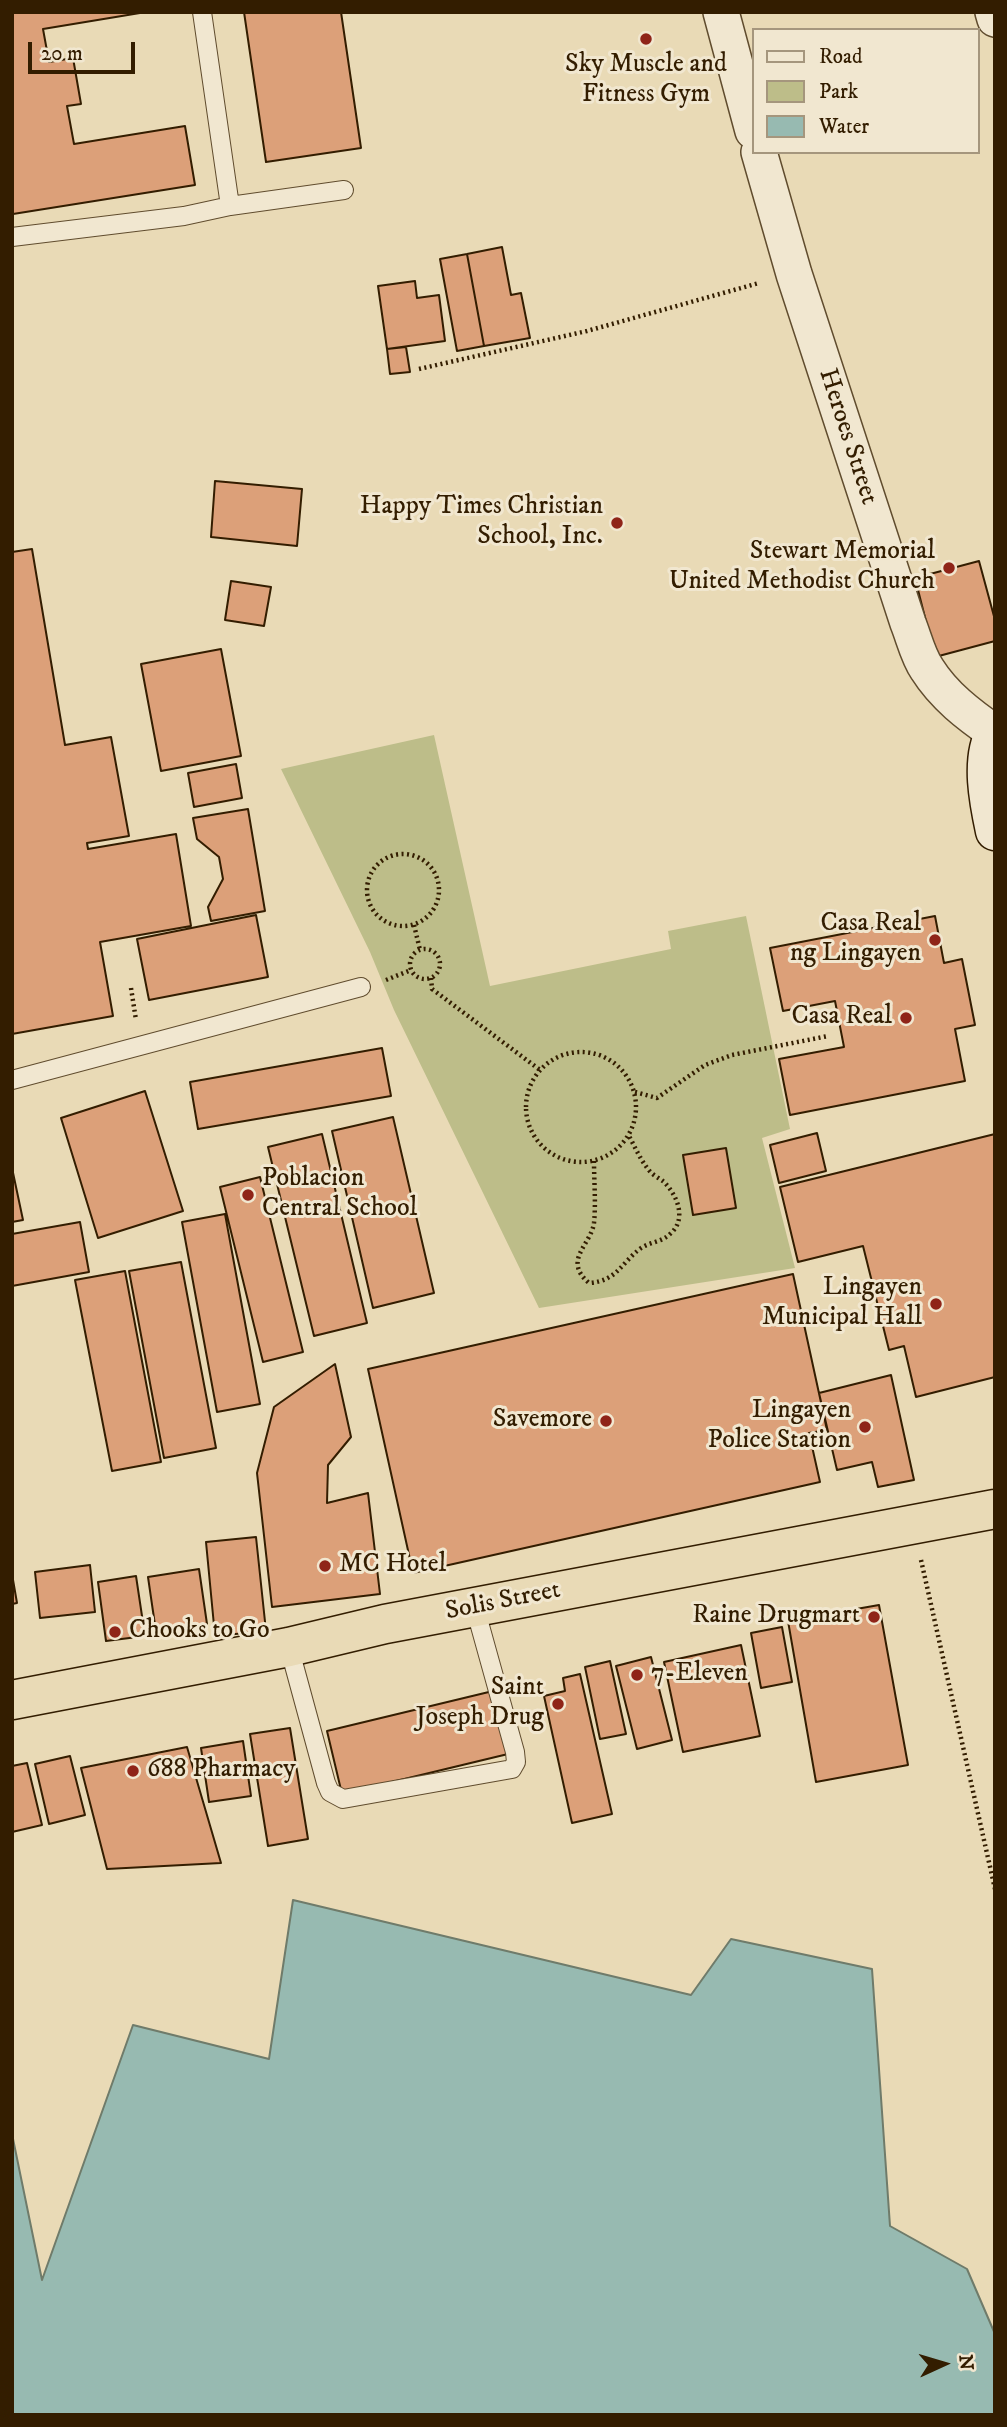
<!DOCTYPE html>
<style>
body{margin:0}
#map{position:relative;width:1007px;height:2427px;overflow:hidden;background:#e9dab6;font-family:"IM FELL DW Pica",serif}
canvas{display:block}
.frame{position:absolute;inset:0;border:14px solid #331d00;pointer-events:none}
.legend{position:absolute;left:752px;top:28px;width:228px;height:126px;box-sizing:border-box;background:#f1e7d0;border:2px solid #a5967d;margin:0;padding:9px 12px;list-style:none;font-size:21px;color:#331d00}
.legend li{display:flex;align-items:center;gap:14px;height:35px}
.legend b{width:35px;border:2px solid #a5967d}
.north{position:absolute;left:909px;top:2329px;width:70px;height:70px;-webkit-text-stroke:5px #f1e7d0;paint-order:stroke;rotate:86deg;font-size:19px;font-weight:700;line-height:28px;text-align:center;color:#331d00}
.north::after{content:'';display:block;margin:auto;width:24px;height:32px;background:#331d00;clip-path:polygon(50% 0,100% 100%,50% 72%,0 100%)}
.scale{position:absolute;left:28px;top:42px;width:107px;height:32px;box-sizing:border-box;border:4px solid #331d00;border-top:0;padding-left:9px;font-size:21px;line-height:24px;white-space:nowrap;color:#331d00;-webkit-text-stroke:5px #f1e7d0;paint-order:stroke}
</style>
<div id="map">
<canvas width="1007" height="2427"></canvas>
<div class="frame"></div>
<ul class="legend">
<li><b style="height:9px;background:#f1e7d0"></b>Road</li>
<li><b style="height:19px;background:#bdbd89"></b>Park</li>
<li><b style="height:19px;background:#97bab1"></b>Water</li>
</ul>
<div class="north">N</div>
<div class="scale">20 m</div>
</div>
<script>
const context = document.querySelector('canvas').getContext('2d');
context.lineJoin = 'round';
function paint(path, color) { context.fillStyle = color; context.fill(path, 'evenodd'); }
function stroke(path, color, width, dash) { context.strokeStyle = color; context.lineWidth = width; context.lineCap = dash ? 'butt' : 'round'; context.setLineDash(dash || []); context.stroke(path); }
function drawText(font, color, halo, rows, align = 'center') {
  context.font = font + ' "IM FELL DW Pica",serif'; context.lineWidth = 6; context.setLineDash([]); context.textBaseline = 'middle'; context.strokeStyle = halo; context.fillStyle = color; for (const [text, x, y, turn = 0] of rows) {
    context.save(); context.translate(x, y); context.rotate((+turn || 0) * Math.PI / 180); context.textAlign = isNaN(turn) ? turn : align; if (halo) context.strokeText(text, 0, 0); context.fillText(text, 0, 0); context.restore();
  }
}
paint(new Path2D(`
 M434,735L490,986L671,949L668,931L746,916L790,1129L762,1138L795,1268L539,1308L394,1010L370,952L281,769Z`), '#bdbd89');
const water = new Path2D(`
 M293,1900L691,1995L731,1939L872,1969L890,2226L967,2269L995,2334V2415H12V2134L42,2280L133,2025L269,2059Z`);
paint(water, '#97bab1');
stroke(water, '#6f7b6a', 2);
const building = new Path2D(`
 M12,12H146L43,29L49,62L73,58L81,104L67,106L74,144L185,126L195,185L13,214Z
 M244,12H341L361,148L266,162Z
 M502,247L511,295L521,293L530,338L484,346L467,254Z
 M467,254L484,346L457,351L440,259Z
 M415,281L417,298L439,295L445,341L387,349L378,286Z
 M406,347L410,372L390,374L387,349Z
 M215,481L302,489L297,546L211,537Z
 M32,549L65,745L111,737L129,836L87,843L88,849L176,834L191,926L100,942L113,1016L12,1034V552Z
 M979,561L995,620V641L935,657L915,578Z
 M231,581L271,587L264,626L225,620Z
 M221,649L241,756L161,771L141,664Z
 M236,764L242,798L194,807L188,773Z
 M248,809L265,911L211,921L208,907L223,879L219,857L197,839L193,818Z
 M256,915L268,977L149,1000L137,939Z
 M935,916L944,963L962,959L975,1025L955,1029L965,1081L790,1115L779,1059L844,1047L835,1001L783,1011L770,948Z
 M382,1048L391,1096L198,1129L190,1082Z
 M145,1091L183,1211L98,1238L61,1118Z
 M393,1117L434,1293L373,1308L332,1131Z
 M817,1133L826,1171L779,1183L770,1145Z
 M322,1134L367,1323L314,1336L268,1147Z
 M995,1134V1377L916,1397L904,1346L889,1350L863,1246L798,1262L780,1187Z
 M726,1148L736,1208L693,1215L683,1155Z
 M12,1168L23,1220L12,1222Z
 M260,1177L303,1352L263,1362L220,1187Z
 M225,1214L260,1404L217,1412L182,1222Z
 M80,1222L89,1272L12,1286V1234Z
 M181,1262L216,1448L164,1458L129,1271Z
 M125,1271L161,1462L112,1471L75,1280Z
 M793,1274L827,1430L809,1433L820,1482L413,1573L368,1369Z
 M335,1364L351,1437L328,1465L327,1503L368,1493L380,1594L272,1607L257,1473L274,1407Z
 M891,1375L914,1480L878,1487L872,1462L837,1470L819,1393Z
 M256,1537L266,1631L215,1636L206,1542Z
 M90,1565L95,1612L40,1618L35,1572Z
 M199,1569L207,1624L156,1632L148,1577Z
 M12,1574L17,1603L12,1604Z
 M136,1576L145,1636L106,1641L98,1582Z
 M879,1605L908,1765L816,1782L788,1621Z
 M782,1627L792,1682L761,1688L751,1633Z
 M741,1645L760,1736L683,1752L664,1662Z
 M651,1657L672,1740L637,1749L616,1666Z
 M610,1661L626,1734L600,1739L585,1667Z
 M580,1674L612,1814L572,1823L544,1696L565,1691L563,1678Z
 M493,1691L508,1754L342,1794L327,1731Z
 M290,1728L308,1839L268,1846L250,1734Z
 M243,1741L251,1796L209,1802L201,1748Z
 M187,1747L221,1863L107,1869L81,1768Z
 M70,1756L85,1815L49,1824L35,1764Z
 M27,1763L42,1825L12,1832V1766Z`);
paint(building, '#dca079');
stroke(building, '#331d00', 2);
const lane = new Path2D(`
 M230,206L344,190
 M12,237L184,216L230,206L202,12
 M12,1080L361,987
 M289,1647L326,1783L330,1792L343,1799L512,1769L516,1762L515,1752L475,1608`);
const street = new Path2D(`
 M721,12L753,131
 M993,12L995,19
 M759,152L794,274L908,623C914,638 918,656 927,669C944,696 969,715 995,733`);
const secondary = new Path2D(`
 M995,733C980,759 989,803 995,831`);
const highway = new Path2D(`
 M12,1700L289,1647L385,1624L995,1509`);
stroke(lane, '#604c2e', 20);
stroke(street, '#604c2e', 38);
stroke(secondary, '#331d00', 41);
stroke(highway, '#331d00', 41);
stroke(new Path2D(`
 M419,369L587,331L759,283
 M367 890a36 36 0 1 1 72 0a36 36 0 1 1-72 0Z
 M414,925L420,950
 M410 964a15 15 0 1 1 30 0a15 15 0 1 1-30 0Z
 M431,978L432,989L540,1070
 M386,980L411,970
 M131,988L136,1020
 M526 1107a55 55 0 1 1 110 0a55 55 0 1 1-110 0Z
 M635,1092L657,1098L705,1065L732,1055L828,1036
 M594,1161C594,1182 596,1203 594,1223C591,1245 562,1260 589,1283C617,1281 621,1263 641,1248C650,1242 662,1242 670,1234C687,1220 678,1196 664,1182C659,1178 652,1175 648,1169C640,1159 635,1147 629,1136
 M921,1560L995,1889`), '#331d00', 4.5, [2, 3.5]);
stroke(lane, '#f1e7d0', 18);
stroke(street, '#f1e7d0', 35);
stroke(secondary, '#f1e7d0', 38);
stroke(highway, '#e9dab6', 38);
for (const [x, y, r, color] of [
 [646,39,7,"#8f2418"],
 [617,523,7,"#8f2418"],
 [949,568,7,"#8f2418"],
 [935,940,7,"#8f2418"],
 [906,1018,7,"#8f2418"],
 [248,1195,7,"#8f2418"],
 [936,1304,7,"#8f2418"],
 [606,1421,7,"#8f2418"],
 [865,1427,7,"#8f2418"],
 [325,1566,7,"#8f2418"],
 [874,1617,7,"#8f2418"],
 [115,1632,7,"#8f2418"],
 [637,1675,7,"#8f2418"],
 [558,1704,7,"#8f2418"],
 [133,1771,7,"#8f2418"]
]) { const dot = new Path2D(); dot.arc(x, y, r, 0, 2 * Math.PI); context.fillStyle = color; context.fill(dot); stroke(dot, '#f1e7d0', 2.5); }
drawText('26px', '#331d00', '#f1e7d0', [
 ["Sky Muscle and",646,66,"center"],
 ["Fitness Gym",646,96,"center"],
 ["Happy Times Christian",603,508],
 ["School, Inc.",603,538],
 ["Stewart Memorial",935,553],
 ["United Methodist Church",935,583],
 ["Casa Real",921,925],
 ["ng Lingayen",921,955],
 ["Casa Real",892,1018],
 ["Poblacion",262,1180,"left"],
 ["Central School",262,1210,"left"],
 ["Lingayen",922,1289],
 ["Municipal Hall",922,1319],
 ["Lingayen",851,1412],
 ["Police Station",851,1442],
 ["Savemore",592,1421],
 ["MC Hotel",339,1566,"left"],
 ["Raine Drugmart",860,1617],
 ["Chooks to Go",129,1632,"left"],
 ["7-Eleven",651,1675,"left"],
 ["Saint",544,1689],
 ["Joseph Drug",544,1719],
 ["688 Pharmacy",147,1771,"left"]
], 'right');
drawText('26px', '#331d00', '#f1e7d0', [
 ["Heroes Street",847,437,72],
 ["Solis Street",503,1602,-11]
]);
</script>
